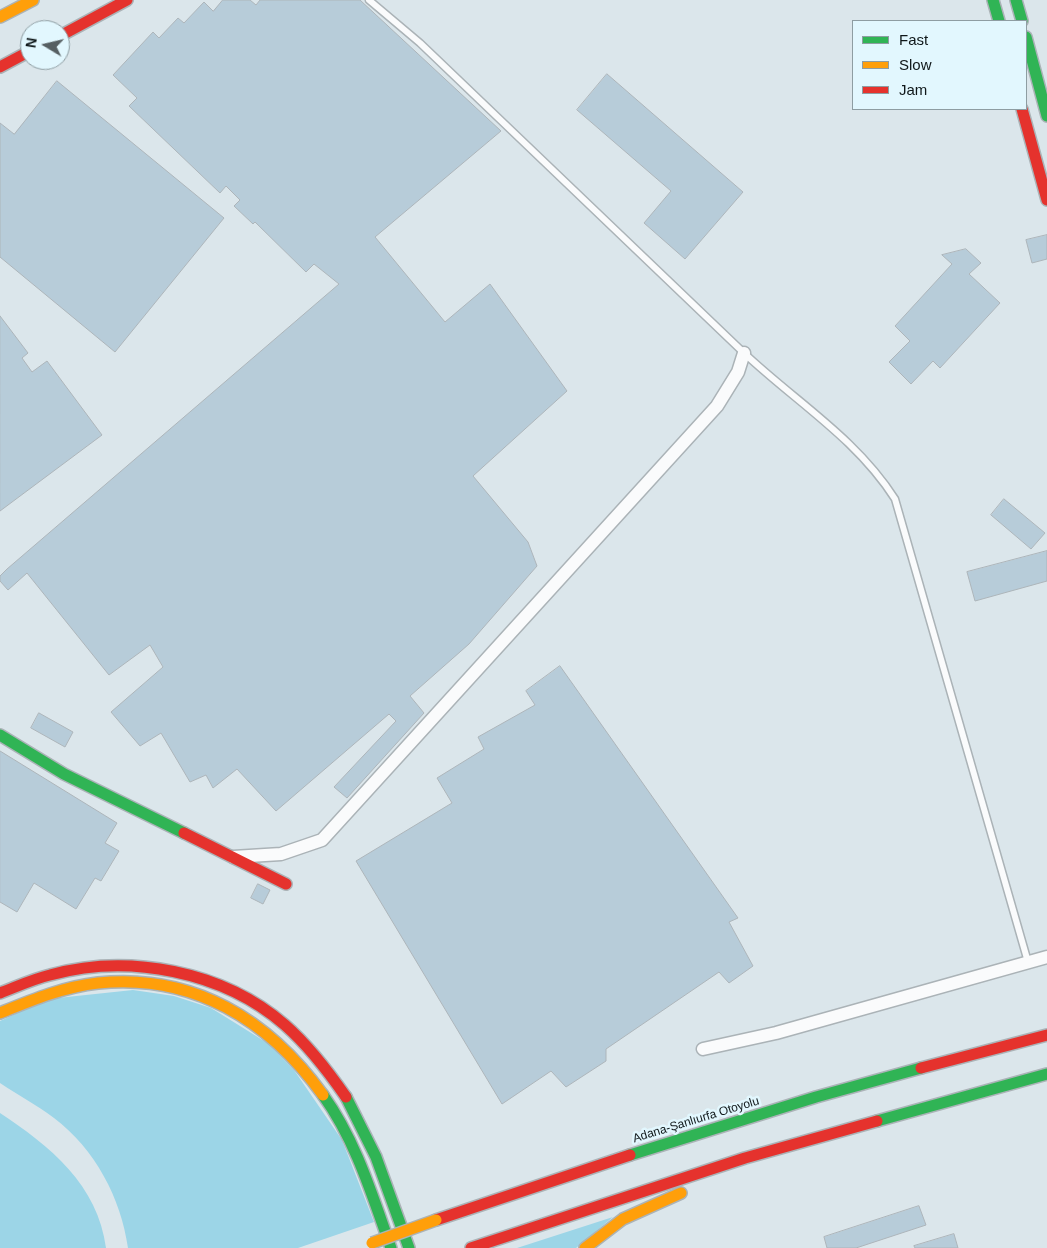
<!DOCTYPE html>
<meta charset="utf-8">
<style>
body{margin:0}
#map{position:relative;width:1047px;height:1248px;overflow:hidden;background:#dbe6eb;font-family:Arial,sans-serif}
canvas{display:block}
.legend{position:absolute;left:852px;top:20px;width:175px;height:90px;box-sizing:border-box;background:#e2f7fe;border:1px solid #8e9da2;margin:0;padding:6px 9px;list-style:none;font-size:15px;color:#0f1719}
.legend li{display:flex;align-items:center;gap:10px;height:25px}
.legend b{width:25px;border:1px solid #8e9da2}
.north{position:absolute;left:20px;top:20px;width:50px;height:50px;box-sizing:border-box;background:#e2f7fe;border:1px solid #8e9da2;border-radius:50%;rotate:279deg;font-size:14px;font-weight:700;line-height:20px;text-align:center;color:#0f1719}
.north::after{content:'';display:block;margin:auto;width:18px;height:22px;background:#565f62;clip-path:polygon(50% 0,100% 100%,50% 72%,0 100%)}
</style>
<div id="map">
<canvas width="1047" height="1248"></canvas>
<ul class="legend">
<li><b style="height:6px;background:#30b455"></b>Fast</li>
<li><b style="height:6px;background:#ff9f0a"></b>Slow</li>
<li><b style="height:6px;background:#e5322d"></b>Jam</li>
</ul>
<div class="north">N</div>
</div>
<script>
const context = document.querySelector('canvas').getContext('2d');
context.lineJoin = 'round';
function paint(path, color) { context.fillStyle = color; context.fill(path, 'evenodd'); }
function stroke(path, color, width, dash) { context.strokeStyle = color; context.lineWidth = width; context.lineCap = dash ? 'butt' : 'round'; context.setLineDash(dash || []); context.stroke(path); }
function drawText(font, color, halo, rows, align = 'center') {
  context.font = font + ' Arial,sans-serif'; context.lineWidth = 5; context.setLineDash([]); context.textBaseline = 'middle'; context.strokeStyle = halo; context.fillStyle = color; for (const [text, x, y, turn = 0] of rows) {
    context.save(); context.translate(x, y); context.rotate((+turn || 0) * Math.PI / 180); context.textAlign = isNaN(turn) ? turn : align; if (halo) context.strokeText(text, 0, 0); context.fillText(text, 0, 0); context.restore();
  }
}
paint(new Path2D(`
 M133,990L174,996L211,1008L269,1044L294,1070L342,1140L374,1222L298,1248H128C121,1198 95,1149 54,1118C37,1105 18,1095 0,1083V1021L48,999Z
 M0,1113C50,1146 98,1185 106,1248H0Z
 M613,1217L576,1248H517Z`), '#9cd5e7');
const building = new Path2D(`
 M223,0H250L256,5L260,0H360L501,131L375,237L445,322L490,284L567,391L473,476L528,542L537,566L469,644L410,696L424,713L347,798L334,787L396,721L389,714L276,811L237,769L213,788L206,775L190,782L161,733L140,746L111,712L163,667L150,645L109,675L27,573L8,590L0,581V576L7,569L339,284L314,264L306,272L255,222L253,224L234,206L240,200L226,186L220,193L129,106L137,98L113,75L153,32L159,38L178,18L184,23L204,2L213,11Z
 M607,74L743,192L685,259L644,223L671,191L577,110Z
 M57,81L224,218L115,352L0,257V123L14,134Z
 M1047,235V259L1032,263L1026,240Z
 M966,249L981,263L969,274L1000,303L940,368L933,361L911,384L889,362L910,341L895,326L952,264L942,255Z
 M0,316L28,353L22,358L32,372L47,361L102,435L0,511Z
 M1004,499L1045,533L1031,549L991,515Z
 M1047,551V581L975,601L967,572Z
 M560,666L738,918L729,922L753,966L729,983L719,972L606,1049V1061L566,1087L551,1071L502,1104L356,861L452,803L437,778L484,749L478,737L535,705L526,691Z
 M39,713L73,732L65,747L31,728Z
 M0,751L117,823L105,843L119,851L101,881L95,878L76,909L34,883L17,912L0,902Z
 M258,884L270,890L263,904L251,898Z
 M919,1206L926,1225L856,1248H827L824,1237Z
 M954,1234L958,1248H915L914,1246Z`);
paint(building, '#b7ccd9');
stroke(building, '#adb5ba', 1);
const lane = new Path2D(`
 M369,0L420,43C528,146 635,250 744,353C796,402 856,438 895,499L1028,962`);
const street = new Path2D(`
 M233,857L281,854L322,840L717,406L738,372L744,353
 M703,1049L776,1033L1047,957`);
const fast = new Path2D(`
 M993,0L999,21
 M1016,0L1022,21
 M1026,37L1047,116
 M0,735L64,774L184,833
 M323,1095C356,1141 372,1195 391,1248
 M346,1097L376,1157L409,1248
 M877,1121L1047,1074
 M630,1155L816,1097L921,1068`);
const slow = new Path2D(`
 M0,17L33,0
 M0,1013C32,1000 63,987 98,983C193,973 269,1020 323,1095
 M585,1248L623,1219L681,1193`);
const jam = new Path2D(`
 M60,36L127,0
 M0,67L30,51
 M1022,109L1047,200
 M184,833L286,884
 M0,993C16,987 33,979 50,975C128,953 223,971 285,1025C309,1046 328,1071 346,1097
 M921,1068L1047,1035
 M436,1220L630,1155
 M471,1248L745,1158L877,1121`);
stroke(lane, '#abb3b7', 9);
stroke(street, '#abb3b7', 15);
stroke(fast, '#abb3b7', 14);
stroke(slow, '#abb3b7', 14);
stroke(jam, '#abb3b7', 14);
stroke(lane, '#fafbfc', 6);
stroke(street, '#fafbfc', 12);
stroke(fast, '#30b455', 11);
stroke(slow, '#ff9f0a', 11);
stroke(jam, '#e5322d', 11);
const slowBridge = new Path2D(`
 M372,1243L436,1220`);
stroke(slowBridge, '#abb3b7', 14, []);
stroke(slowBridge, '#ff9f0a', 11);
drawText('12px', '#0f1719', '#e2f7fe', [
 ["Adana-Şanlıurfa Otoyolu",696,1120,-17]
]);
</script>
